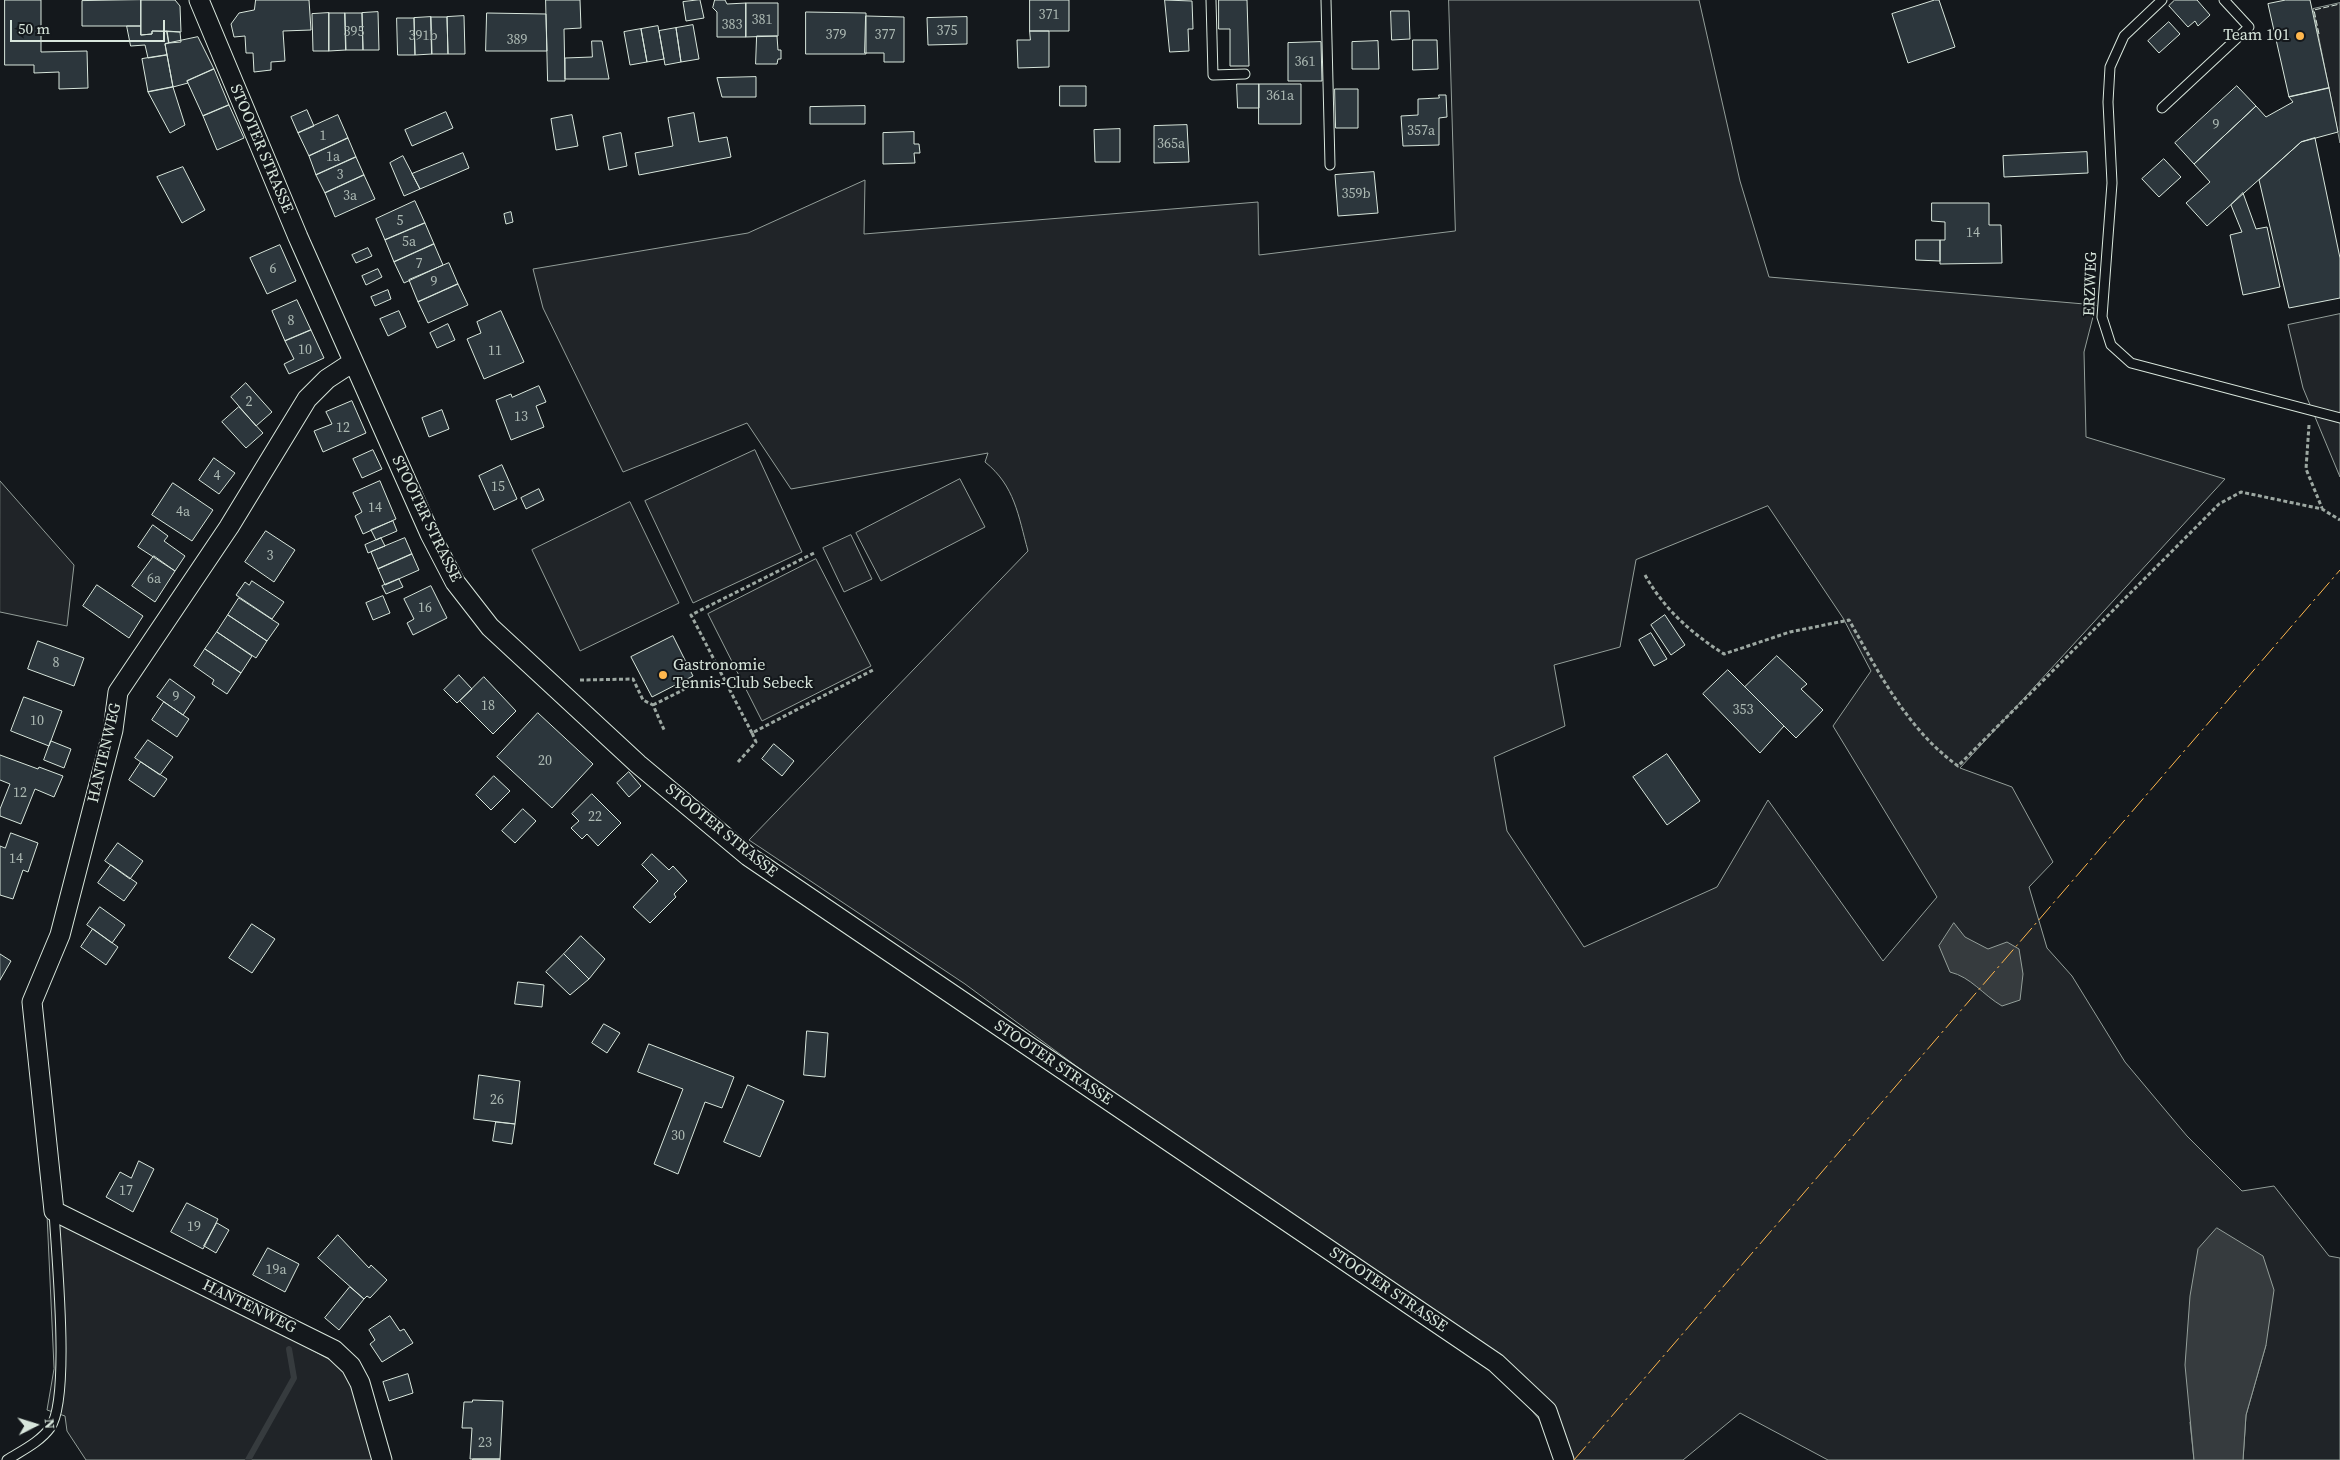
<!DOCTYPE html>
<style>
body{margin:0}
#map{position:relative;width:2340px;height:1460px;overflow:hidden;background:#14181c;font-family:"Source Serif 4",serif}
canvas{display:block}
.north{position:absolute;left:10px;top:1400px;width:50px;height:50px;-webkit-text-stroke:4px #14181c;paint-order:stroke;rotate:85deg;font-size:14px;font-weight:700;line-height:20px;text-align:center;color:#d8e6dc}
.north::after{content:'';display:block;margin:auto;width:18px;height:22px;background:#d8e6dc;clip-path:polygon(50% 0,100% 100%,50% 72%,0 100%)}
.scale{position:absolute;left:10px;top:20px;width:155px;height:22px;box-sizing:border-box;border:2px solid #d8e6dc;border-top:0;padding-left:6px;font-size:15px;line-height:18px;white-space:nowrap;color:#d8e6dc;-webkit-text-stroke:4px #14181c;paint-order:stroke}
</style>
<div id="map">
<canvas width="2340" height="1460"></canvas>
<div class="north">N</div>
<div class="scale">50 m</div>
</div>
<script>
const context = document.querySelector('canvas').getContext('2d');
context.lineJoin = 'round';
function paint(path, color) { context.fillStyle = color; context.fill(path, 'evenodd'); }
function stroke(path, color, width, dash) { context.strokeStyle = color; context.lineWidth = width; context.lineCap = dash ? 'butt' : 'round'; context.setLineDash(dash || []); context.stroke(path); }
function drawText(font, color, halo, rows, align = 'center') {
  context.font = font + ' "Source Serif 4",serif'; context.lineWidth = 4; context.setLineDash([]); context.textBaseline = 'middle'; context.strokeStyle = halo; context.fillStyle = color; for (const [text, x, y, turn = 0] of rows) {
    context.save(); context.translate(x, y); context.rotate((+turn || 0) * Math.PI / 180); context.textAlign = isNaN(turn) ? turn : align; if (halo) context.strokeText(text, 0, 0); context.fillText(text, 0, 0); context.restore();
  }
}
const green = new Path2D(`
 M1449,0H1699L1740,181L1769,277L2096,305L2084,352L2086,437L2225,479L1960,768L2012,787L2053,862L2029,887L2047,948L2072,976L2125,1062L2187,1136L2242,1191L2274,1186L2329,1256L2340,1258V1460H2243L2246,1415L2266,1345L2190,1422L2194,1460H1828L1740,1413L1683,1460H1556L1543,1424L1513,1388L1441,1332L1363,1278L965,984L749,840L1028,551C1018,515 1015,486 985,462L988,453L791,489L747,423L623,472L543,308L533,269L748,233L865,180L864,234L1258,202L1259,255L1455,231ZM1768,506L1843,618L1871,671L1833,726L1937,897L1883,961L1768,800L1717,887L1584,947L1507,831L1494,757L1565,726L1554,665L1620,647L1636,560Z
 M2340,3V143L2313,9Z
 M2340,314V477L2303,388L2288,325Z
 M755,450L802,552L693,603L645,501Z
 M960,479L985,527L881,581L856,533Z
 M0,481L74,565L67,626L0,612Z
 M630,502L679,603L580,651L532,550Z
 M851,535L872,579L844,592L823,548Z
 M816,559L871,666L762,721L708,614Z
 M47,1207L338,1364L350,1378L374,1460H86L67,1431L65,1416L47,1410L54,1369Z`);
paint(green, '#202428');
stroke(green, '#939e99', 1);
const water = new Path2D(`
 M1954,923L1965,937L1988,949L2007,942L2019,949L2023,974L2020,1000L2002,1006C1983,995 1971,977 1950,972L1939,946Z
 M2217,1228L2263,1256L2274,1290L2266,1345L2246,1415L2243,1460H2194L2185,1365L2190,1296L2198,1249Z`);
paint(water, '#363b3e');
stroke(water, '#939e99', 1);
stroke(new Path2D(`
 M248,1460L294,1378L289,1349`), '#363b3e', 6);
const building = new Path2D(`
 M5,0H41V52L87,51L88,88L59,89V72L34,73V65H5Z
 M141,0V26H82V1Z
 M141,0H175L180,6L181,32L152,31V34L141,35Z
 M256,0H309L311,30L283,31L285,61L271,62V70L254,72L253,53H246L245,36L234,37L231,24L239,13L254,10Z
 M546,0H580L581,28L564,29L565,81H548Z
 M700,0L704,18L686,21L683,2Z
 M715,0H725L727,4L746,3V37H717V12L713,8Z
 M1030,0H1069V31H1030Z
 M1165,0L1192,1L1193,29H1188L1189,51L1170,52Z
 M1219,0H1247L1249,66H1230V29H1219Z
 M1935,0H1939L1955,47L1908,63L1892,14Z
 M2175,0H2197L2210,15L2198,26L2195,21L2188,27L2169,6Z
 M2286,0H2310L2329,88L2289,97L2268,4Z
 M746,3H778V36L746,37Z
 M1391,11H1409L1410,39L1392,40Z
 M378,12L379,50H363L362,13Z
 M806,12L866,13V54H806Z
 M329,13H345L346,50L329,51Z
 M329,13V51H313L312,14Z
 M345,13H362L363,50H346Z
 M487,13L546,14L547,51H486Z
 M464,16L465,54H448L447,17Z
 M866,16L904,17V62H884V53H865Z
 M431,17L432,54L415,55L414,18Z
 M431,17H447L448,54H432Z
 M967,17V44L928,45L927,18Z
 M397,18H414L415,55H398Z
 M2169,22L2180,34L2159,53L2148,41Z
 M693,25L699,59L681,62L676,28Z
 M127,26H141V35L152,34V31H167L169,43L165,44L167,55L148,58L145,45L131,46Z
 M658,26L664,59L647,62L641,29Z
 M676,28L681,62L665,65L659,31Z
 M641,29L647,62L630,65L624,32Z
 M167,31L180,32L181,42L169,43Z
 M1030,31H1049V67L1018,68L1017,40H1030Z
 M757,36H777L778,50H781V59H778L777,64H756Z
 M198,37L214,69L187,81L188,83L173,87L165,44Z
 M1413,40H1437L1438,69L1413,70Z
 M592,41H602L609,79H565V58L592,57Z
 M1378,41L1379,69H1352V42Z
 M1321,42L1322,81H1288V43Z
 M167,55L173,87L148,92L142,59Z
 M214,69L229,105L203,116L187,81Z
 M756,77V97H722L717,78Z
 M1237,84H1259V108H1238Z
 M1259,84H1301V124H1259Z
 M1060,86H1086V106H1060Z
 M2237,86L2256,106L2194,164L2175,143Z
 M173,87L185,125L170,133L148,92Z
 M2329,88L2338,132L2301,142L2207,226L2186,203L2210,182L2194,164L2256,106L2266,117L2293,102L2289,97Z
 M1335,89H1358V128H1336Z
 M1439,95H1446L1447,117L1439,118V145L1403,146L1401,116L1418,115V99L1439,98Z
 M229,105L244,138L217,150L203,116Z
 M865,106V124H810V107Z
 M307,110L314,126L298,133L291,117Z
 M446,112L453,128L412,146L405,130Z
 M694,113L699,142L727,137L731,157L639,175L635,153L673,146L668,118Z
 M338,115L348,138L309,156L298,133Z
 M572,115L578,146L556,150L551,119Z
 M1187,125L1189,162L1154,163V126Z
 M1120,129V162H1095L1094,130Z
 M914,132V144H919L920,153H914L915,163L883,164V133Z
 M621,133L627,166L609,170L603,137Z
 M348,138L356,157L316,175L309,156Z
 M2315,138L2340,258V298L2289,308L2259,180L2301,142Z
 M2087,152L2088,173L2004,177L2003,156Z
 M463,153L469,168L420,189L412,174Z
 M403,156L420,189L404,196L390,163Z
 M356,157L364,175L325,193L316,175Z
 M2164,159L2181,177L2159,197L2142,179Z
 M183,167L205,210L182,223L157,177Z
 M1374,172L1378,213L1338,216L1335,175Z
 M364,175L375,199L335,217L325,193Z
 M2243,193L2256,229L2267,227L2280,287L2243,295L2230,235L2242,232L2231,205Z
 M415,201L425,223L385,240L376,219Z
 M1932,203H1989V225H2001L2002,263L1940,264V240H1945V222L1932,221Z
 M511,212L513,222L506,224L504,214Z
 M425,223L434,244L394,262L385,240Z
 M1916,240H1940V261L1916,260Z
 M434,244L443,265L404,283L394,262Z
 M280,245L296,281L267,294L250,258Z
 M368,248L372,256L356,263L352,255Z
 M449,263L458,284L418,302L409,280Z
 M378,269L382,277L366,285L362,276Z
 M458,284L468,305L428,323L418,302Z
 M388,290L391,299L375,306L371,297Z
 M297,300L311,330L285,341L272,311Z
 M399,311L406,327L388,336L380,319Z
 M501,311L524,362L484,379L467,339L481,333L477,322Z
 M448,324L455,340L437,348L430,333Z
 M311,330L324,358L289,374L284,364L294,359L285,341Z
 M246,383L272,412L256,426L231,397Z
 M539,386L546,402L536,406L544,427L511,440L496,400L511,394L512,397Z
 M352,401L366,433L323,452L314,431L332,424L326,412Z
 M239,407L263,433L246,448L222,422Z
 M442,410L449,429L429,437L422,418Z
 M373,450L382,469L362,478L353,459Z
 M214,458L235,473L219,494L199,480Z
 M502,465L517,499L494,510L479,476Z
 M380,481L396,519L363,534L355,516L362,512L353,493Z
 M173,483L213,510L192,541L152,515Z
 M539,489L544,500L526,509L521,498Z
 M393,521L397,531L376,540L371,530Z
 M153,525L168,536L164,541L185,556L175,571L138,547Z
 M266,531L295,550L274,582L245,562Z
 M381,538L385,546L368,553L365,545Z
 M405,538L412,554L378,569L371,552Z
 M412,554L419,570L385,585L378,569Z
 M154,556L175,571L155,602L132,586Z
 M399,579L403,587L386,594L382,586Z
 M252,581L284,602L272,619L236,595L245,582L249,585Z
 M97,585L143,616L129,638L83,606Z
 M431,586L447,618L413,635L407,623L414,619L404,599Z
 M383,596L390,613L373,620L366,603Z
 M239,598L279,624L267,641L228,615Z
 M228,615L267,641L256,658L217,632Z
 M1665,615L1685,645L1671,655L1651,625Z
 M217,632L252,656L241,673L205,649Z
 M1651,633L1667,659L1654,666L1639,640Z
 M673,636L693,676L652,697L631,657Z
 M38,641L84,658L74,686L28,669Z
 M205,649L241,673L227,694L212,684L214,680L194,666Z
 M1777,656L1807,684L1801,689L1823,710L1796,738L1745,687Z
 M1728,670L1784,726L1760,753L1703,694Z
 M459,675L472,689L457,703L444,690Z
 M484,677L516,711L493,734L460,701Z
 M170,679L195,697L183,715L157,697Z
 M24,697L62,711L49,746L11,731Z
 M164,702L189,719L177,737L152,720Z
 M538,713L593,764L552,808L497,757Z
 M148,740L173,757L160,775L135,758Z
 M51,741L71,749L64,768L44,760Z
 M774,744L794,761L782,776L762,759Z
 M1667,754L1700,801L1667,825L1633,777Z
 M0,755L38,769L39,767L63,776L54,797L35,789L21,824L0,816V809L10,784L0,780Z
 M141,762L167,779L154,797L129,780Z
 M629,772L641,786L629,797L617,783Z
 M494,776L510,791L491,810L476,795Z
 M592,794L621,823L598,846L587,834L582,839L571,828L579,821L572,814Z
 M523,809L536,821L515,843L502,831Z
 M11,833L38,843L28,872L23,870L13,899L0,895V846L5,848Z
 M118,843L143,861L130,879L105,861Z
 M652,854L669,870L673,866L687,881L674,894L676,897L650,923L633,907L658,881L642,865Z
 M111,865L137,883L124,901L98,883Z
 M100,907L125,925L112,943L87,925Z
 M252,924L275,939L252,973L229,958Z
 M93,929L118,947L106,965L81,947Z
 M581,936L605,959L589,979L564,954Z
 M0,954L11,961L0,980Z
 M564,954L589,979L570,995L546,972Z
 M518,982L544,985L542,1007L515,1004Z
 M604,1024L620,1033L607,1053L592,1043Z
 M807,1031L828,1033L825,1077L804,1075Z
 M649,1044L734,1077L722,1108L705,1102L678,1174L654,1164L683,1089L638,1072Z
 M479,1075L520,1081L515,1124L474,1119Z
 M748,1085L784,1101L760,1157L724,1142Z
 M496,1122L515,1124L512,1144L493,1141Z
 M139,1161L154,1169L133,1212L106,1197L120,1172L131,1178Z
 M187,1203L218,1219L203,1249L171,1232Z
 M217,1223L229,1230L216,1253L204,1246Z
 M338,1235L369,1268L371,1265L387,1280L370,1298L367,1296L364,1299L318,1258Z
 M268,1248L299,1264L285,1292L253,1275Z
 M350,1287L364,1299L339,1330L325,1318Z
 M390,1316L400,1331L404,1329L413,1343L382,1362L370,1344L375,1340L369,1330Z
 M408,1374L413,1393L389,1401L383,1382Z
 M473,1400L503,1401L500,1459H470L472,1428H462L464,1402H472Z
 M473,1459H500V1460H473Z`);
paint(building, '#2c363c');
stroke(building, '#d8e6dc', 1);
const lane = new Path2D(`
 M1211,0L1213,75L1245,74
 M1326,0L1330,165
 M2162,0L2124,36L2110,67L2108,102L2112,183L2102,317L2111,345L2131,363L2340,418
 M2162,108L2249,27L2224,0
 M7,1460C21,1451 40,1442 50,1428C71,1399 56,1253 54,1211`);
const street = new Path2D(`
 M199,0L298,237L430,534L455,582L490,627L638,764L748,856L1496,1363L1547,1411L1564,1460
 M353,362L327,379L307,399L229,527L118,692L113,730L60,935L32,1002L54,1211L334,1350L351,1366L360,1383L382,1460`);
stroke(lane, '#d8e6dc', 11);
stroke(street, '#d8e6dc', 21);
stroke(new Path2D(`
 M2309,425L2306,469L2322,508
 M1645,575C1664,609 1691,633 1724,654L1790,632L1849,620C1879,673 1907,729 1958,766L2219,504L2241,492L2322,509L2340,520
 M580,680L633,679L643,700L653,705L665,732
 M653,705L683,690L680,683
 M752,733L691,615L816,552
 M738,762L756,742L752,733L873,670`), '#9da8a2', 3, [4, 2.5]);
stroke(lane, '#14181c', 9);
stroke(street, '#14181c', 19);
stroke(new Path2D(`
 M2319,34L2314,10L2340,4`), '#d8e6dc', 1, [6, 2.5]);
stroke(new Path2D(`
 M1574,1460L2340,570`), '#ffb74d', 1, [18, 4, 2.5, 4]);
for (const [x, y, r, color] of [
 [2300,36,5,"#ffb74d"],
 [663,675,5,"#ffb74d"]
]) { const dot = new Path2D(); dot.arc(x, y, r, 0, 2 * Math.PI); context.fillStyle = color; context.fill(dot); stroke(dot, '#14181c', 2); }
drawText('14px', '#adbab4', null, [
 ["371",1049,15],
 ["381",762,20],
 ["383",732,25],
 ["375",947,31],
 ["395",354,32],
 ["379",836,35],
 ["377",885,35],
 ["391b",423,36],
 ["389",517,40],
 ["361",1305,62],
 ["361a",1280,96],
 ["9",2216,125],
 ["357a",1421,131],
 ["1",323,136],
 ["365a",1171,144],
 ["1a",333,157],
 ["3",340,175],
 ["359b",1356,194],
 ["3a",350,196],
 ["5",400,221],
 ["14",1973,233],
 ["5a",409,242],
 ["7",419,264],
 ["6",273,269],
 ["9",434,282],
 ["8",291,321],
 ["10",305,350],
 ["11",495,351],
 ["2",249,402],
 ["13",521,417],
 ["12",343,428],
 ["4",217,476],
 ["15",498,487],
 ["14",375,508],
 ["4a",183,512],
 ["3",270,556],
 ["6a",154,579],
 ["16",425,608],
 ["8",56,663],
 ["9",176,697],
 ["18",488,706],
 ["353",1743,710],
 ["10",37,721],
 ["20",545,761],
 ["12",20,793],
 ["22",595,817],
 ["14",16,859],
 ["26",497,1100],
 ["30",678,1136],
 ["17",126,1191],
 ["19",194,1227],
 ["19a",276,1270],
 ["23",485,1443]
]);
drawText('16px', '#d8e6dc', '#14181c', [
 ["Team 101",2290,36],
 ["Gastronomie",673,666,"left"],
 ["Tennis-Club Sebeck",673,684,"left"]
], 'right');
drawText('16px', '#d8e6dc', '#14181c', [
 ["STOOTER STRASSE",261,149,67],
 ["ERZWEG",2091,284,-88],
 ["STOOTER STRASSE",426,519,64],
 ["HANTENWEG",105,753,-77],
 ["STOOTER STRASSE",721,831,39],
 ["STOOTER STRASSE",1053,1063,34],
 ["STOOTER STRASSE",1388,1290,34],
 ["HANTENWEG",249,1307,26]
]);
</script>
